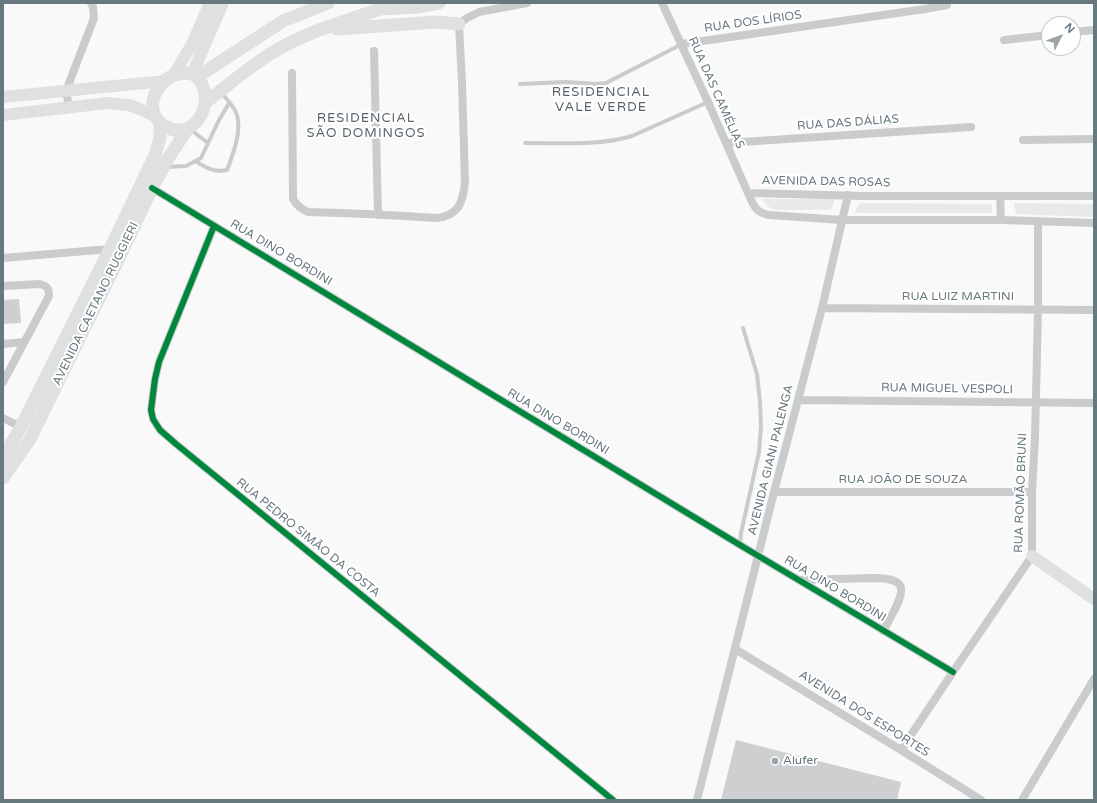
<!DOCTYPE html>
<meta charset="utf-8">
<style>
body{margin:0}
#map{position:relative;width:1097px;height:803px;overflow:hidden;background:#f9f9f9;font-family:"Varela Round",sans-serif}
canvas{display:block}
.frame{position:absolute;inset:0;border:4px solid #67787f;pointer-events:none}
.north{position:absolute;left:1041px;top:16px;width:40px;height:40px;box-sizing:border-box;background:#fff;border:1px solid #c2c9cc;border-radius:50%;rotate:48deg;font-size:11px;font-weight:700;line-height:16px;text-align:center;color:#67787f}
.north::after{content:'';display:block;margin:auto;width:14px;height:18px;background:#9aa5aa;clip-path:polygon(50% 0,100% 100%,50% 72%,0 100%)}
</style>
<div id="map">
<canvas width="1097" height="803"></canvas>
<div class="frame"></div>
<div class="north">N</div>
</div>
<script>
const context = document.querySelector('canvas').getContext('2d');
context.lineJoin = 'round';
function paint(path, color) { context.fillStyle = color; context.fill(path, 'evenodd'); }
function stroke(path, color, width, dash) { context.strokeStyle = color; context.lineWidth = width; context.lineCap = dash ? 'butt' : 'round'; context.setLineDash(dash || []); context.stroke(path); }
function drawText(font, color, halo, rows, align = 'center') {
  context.font = font + ' "Varela Round",sans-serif'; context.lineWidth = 4; context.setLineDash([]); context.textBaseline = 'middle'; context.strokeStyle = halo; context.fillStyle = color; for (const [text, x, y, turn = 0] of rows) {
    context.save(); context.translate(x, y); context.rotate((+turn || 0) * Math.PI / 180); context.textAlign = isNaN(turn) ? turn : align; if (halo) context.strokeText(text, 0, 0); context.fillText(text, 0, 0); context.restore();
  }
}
paint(new Path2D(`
 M762,199H835L831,210H774L769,207Z
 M860,203L992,204V213H854Z
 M1014,203L1094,204V217L1016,214Z`), '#e8eae7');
paint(new Path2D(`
 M19,299L21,323L3,324V300Z
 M736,740L901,782L897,800H721Z`), '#cdcfd0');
stroke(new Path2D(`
 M520,84L566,82L597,84L606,83L682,44
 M191,130L208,143
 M525,143C559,143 600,146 632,136L708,102
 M195,161C206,167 213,173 227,170C233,155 242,131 237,115C235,107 226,99 221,92
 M167,167L186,166L201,158L218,122L229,103
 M740,545L741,533L759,452L761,426L760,402L757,374L743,328`), '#cacbcc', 4);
stroke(new Path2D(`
 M662,3L708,102L748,193C754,205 754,212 769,215L842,220H1001L1094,223
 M1073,32L1094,30
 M1004,40L1049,35
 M682,44L925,9L947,5
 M374,51L378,215
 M292,73L293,199C297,206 301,209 308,212C351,213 394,215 436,218C459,216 463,202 465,182L462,83L459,24L467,18L479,12L527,3
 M69,107L66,91L94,18L93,7L91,3
 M1023,140L1094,139
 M726,143L971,127
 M152,188L740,545L953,672
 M748,193L864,196H1094
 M1000,196L1001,220
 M214,226L159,362L155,379L151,410L153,419L160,430L176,444L613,800
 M3,258L110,249
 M3,286L40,284C47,286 49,288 49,296L3,382
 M822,308L1094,310
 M3,344L24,342
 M799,400L1094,403
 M3,418L21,427
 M774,492H1032
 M800,580L873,578C881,578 891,578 898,583C909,591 888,621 883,631
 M735,649L901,750L981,800
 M901,750L953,672L1032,556V492L1035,438L1038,309V221
 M697,800L774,492L822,308L848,195
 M1022,800L1094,679`), '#cacbcc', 8);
stroke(new Path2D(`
 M192,74L223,3
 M174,75L192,44L210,3
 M3,97L165,81
 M3,115L108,103L129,105L140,109L154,116
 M1032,556L1094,599`), '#dfe0e0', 12);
stroke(new Path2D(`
 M337,29L436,22L459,24
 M183,73C186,73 190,73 192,74C202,78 207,94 205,104C201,123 184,138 165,126C143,113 153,84 174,75C177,74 180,74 183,73Z
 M197,77L283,21L328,3
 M205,103L243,73L268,55L293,41L319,30L380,9L419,7L439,3
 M3,457L21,427L110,249L155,155L160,138V123
 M3,478L30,439L122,252L152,188L169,157L187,130`), '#dfe0e0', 13);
stroke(new Path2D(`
 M152,188L740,545L953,672
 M214,226L159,362L155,379L151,410L153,419L160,430L176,444L613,800`), '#00873e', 6);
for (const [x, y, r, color] of [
 [775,761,4,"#9aa5aa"]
]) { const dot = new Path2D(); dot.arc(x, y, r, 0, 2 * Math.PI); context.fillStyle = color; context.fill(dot); stroke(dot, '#fff', 1.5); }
drawText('12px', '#67787f', '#fff', [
 ["RUA DOS LÍRIOS",753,22,-8],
 ["RUA DAS CAMÉLIAS",716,93,66],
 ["RUA DAS DÁLIAS",848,123,-4],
 ["AVENIDA DAS ROSAS",826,182,1],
 ["RUA DINO BORDINI",281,253,31],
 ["RUA LUIZ MARTINI",958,297],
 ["AVENIDA CAETANO RUGGIERI",96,304,-64],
 ["RUA MIGUEL VESPOLI",947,389,1],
 ["RUA DINO BORDINI",558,422,31],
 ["AVENIDA GIANI PALENGA",771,460,-76],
 ["RUA JOÃO DE SOUZA",903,480],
 ["RUA ROMÃO BRUNI",1021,493,-88],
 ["RUA PEDRO SIMÃO DA COSTA",308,538,39],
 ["RUA DINO BORDINI",835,589,31],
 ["AVENIDA DOS ESPORTES",864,714,32]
]);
drawText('12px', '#67787f', '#fff', [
 ["Alufer",783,761]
], 'left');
context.letterSpacing = '1px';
drawText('13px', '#59656b', '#fff', [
 ["RESIDENCIAL",601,93],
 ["VALE VERDE",601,108],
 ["RESIDENCIAL",366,119],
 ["SÃO DOMINGOS",366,134]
]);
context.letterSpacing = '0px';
</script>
